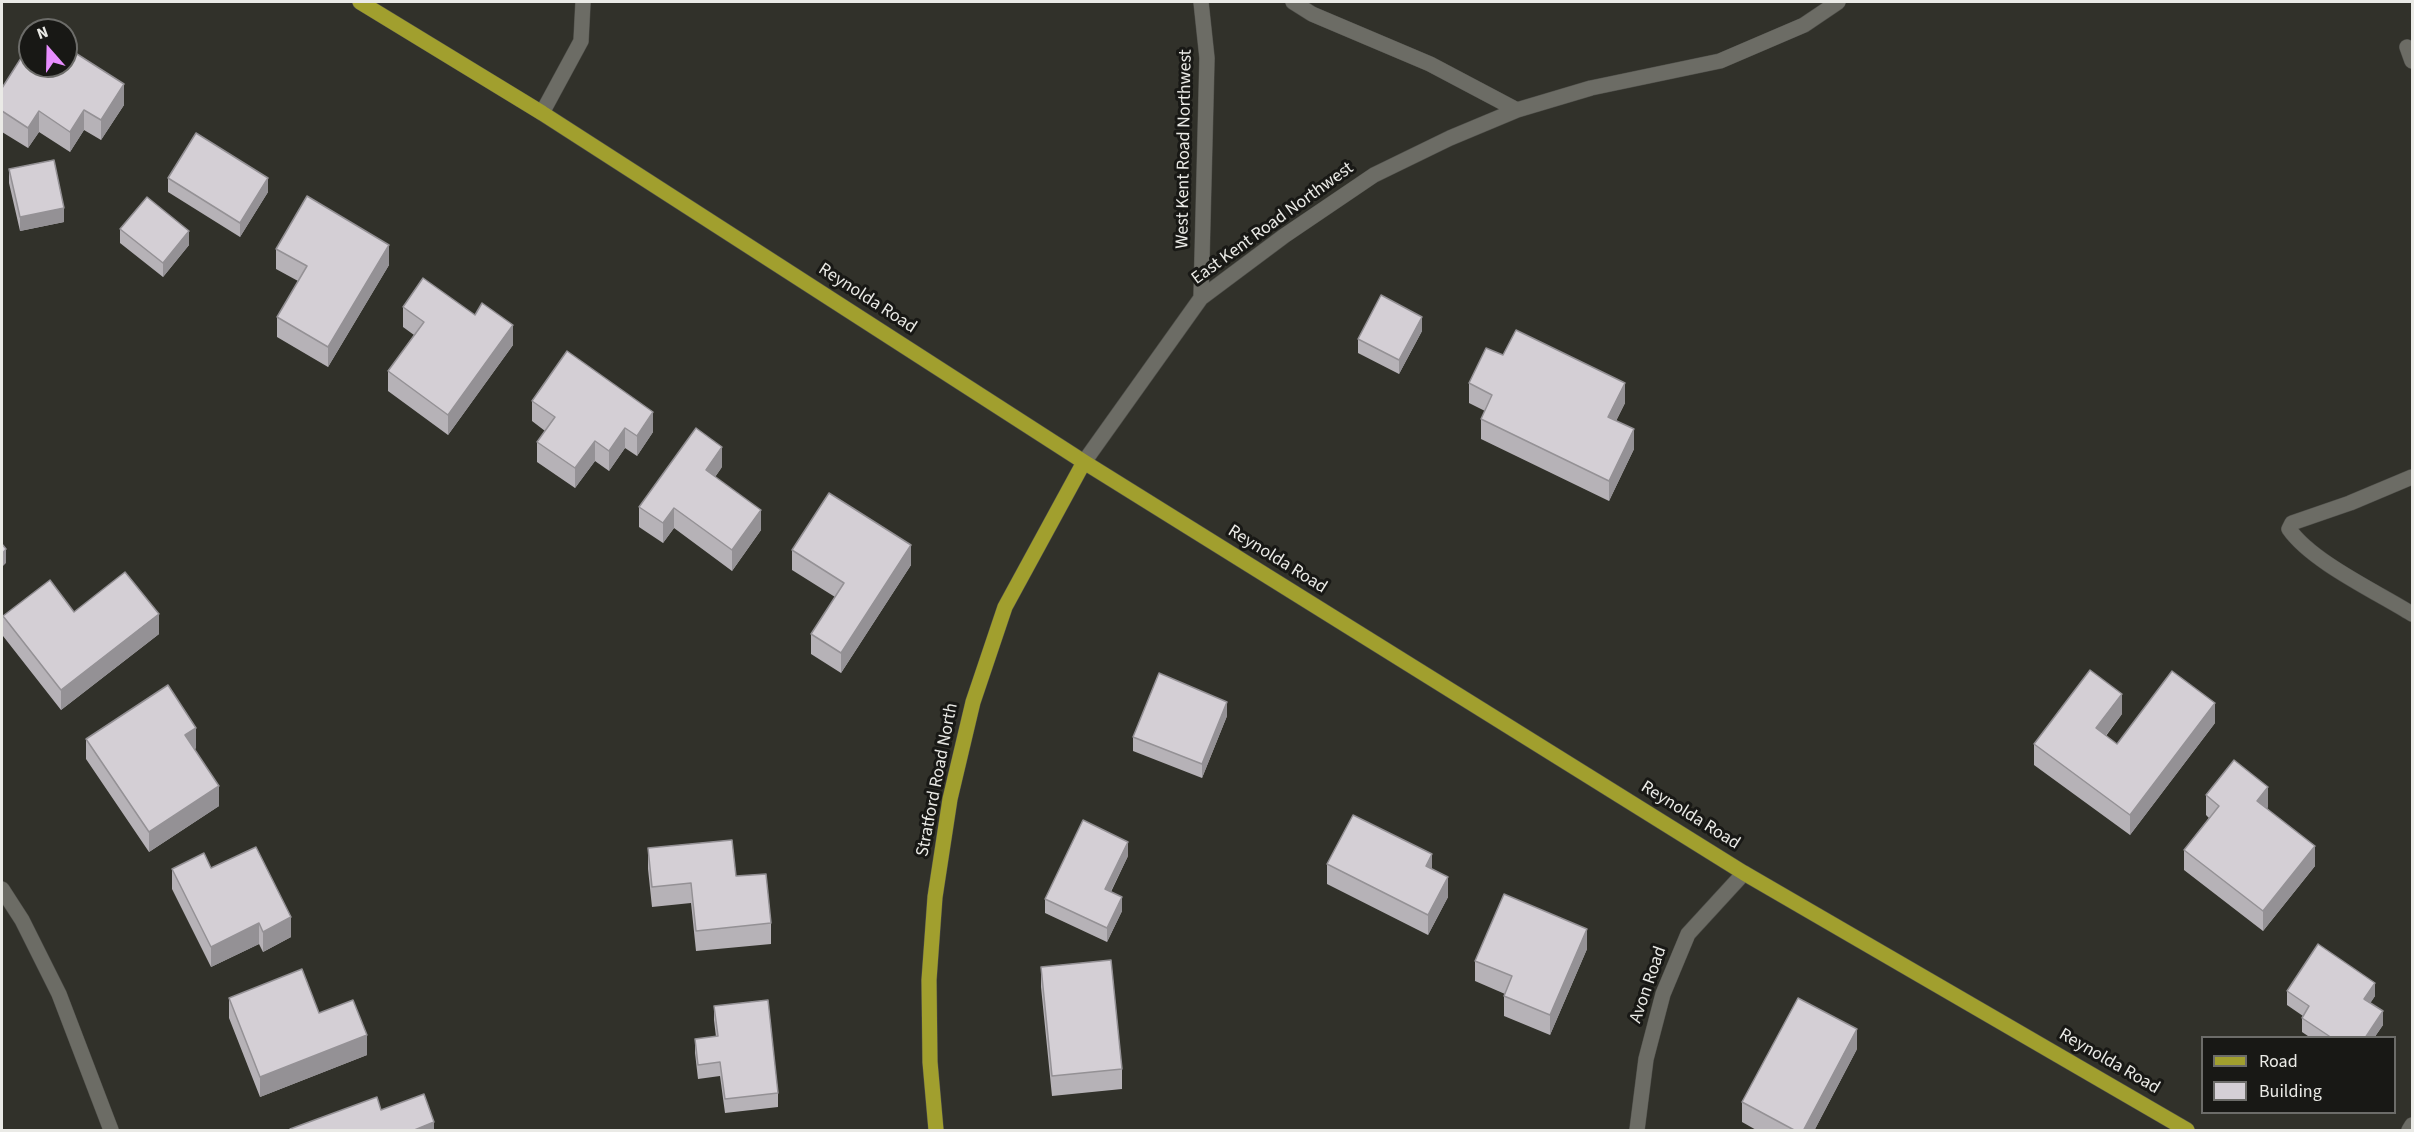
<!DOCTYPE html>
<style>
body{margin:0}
#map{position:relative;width:2414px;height:1132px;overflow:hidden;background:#31312a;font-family:"Source Sans 3",sans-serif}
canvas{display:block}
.frame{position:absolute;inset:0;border:3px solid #eaeae6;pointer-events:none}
.legend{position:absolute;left:2201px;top:1036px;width:195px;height:78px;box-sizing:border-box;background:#181815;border:2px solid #6c6c69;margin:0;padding:8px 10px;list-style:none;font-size:18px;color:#eaeae6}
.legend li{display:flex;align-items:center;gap:12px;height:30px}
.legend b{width:30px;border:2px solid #6c6c69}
.north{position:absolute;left:18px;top:18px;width:60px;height:60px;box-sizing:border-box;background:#181815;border:2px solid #6c6c69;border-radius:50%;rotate:340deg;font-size:16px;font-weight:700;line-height:24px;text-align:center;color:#eaeae6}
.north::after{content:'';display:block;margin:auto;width:21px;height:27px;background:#e88eff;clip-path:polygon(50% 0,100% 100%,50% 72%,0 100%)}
</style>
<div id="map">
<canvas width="2414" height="1132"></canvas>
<div class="frame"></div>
<ul class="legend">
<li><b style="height:8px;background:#a19f2e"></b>Road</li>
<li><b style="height:16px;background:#d4cfd5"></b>Building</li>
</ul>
<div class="north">N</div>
</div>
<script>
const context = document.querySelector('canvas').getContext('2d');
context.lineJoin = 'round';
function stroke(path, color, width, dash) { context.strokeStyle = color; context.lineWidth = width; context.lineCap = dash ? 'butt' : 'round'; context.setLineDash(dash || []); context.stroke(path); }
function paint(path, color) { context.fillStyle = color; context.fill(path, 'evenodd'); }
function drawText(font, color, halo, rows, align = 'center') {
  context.font = font + ' "Source Sans 3",sans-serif'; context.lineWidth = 6; context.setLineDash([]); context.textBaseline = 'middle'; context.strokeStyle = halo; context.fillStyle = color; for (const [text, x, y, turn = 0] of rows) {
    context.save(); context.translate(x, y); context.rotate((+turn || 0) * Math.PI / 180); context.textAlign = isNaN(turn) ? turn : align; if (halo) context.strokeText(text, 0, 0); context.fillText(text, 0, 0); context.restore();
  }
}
const minor = new Path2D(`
 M1201,2L1207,58L1201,298
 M1293,2L1312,14L1430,64L1517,110L1591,88L1720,61L1804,25L1838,2
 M2407,47L2412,61
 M542,113L581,41L583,2
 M1084,462L1201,298L1284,236L1374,175L1450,138L1517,110
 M2412,477L2350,503L2292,523L2289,529C2312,562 2377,592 2412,614
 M2,889L22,920L59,994L111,1130
 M1637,1130L1646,1059L1663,994L1688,934L1744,873
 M2409,1130L2412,1125`);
const major = new Path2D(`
 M360,2L542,113L1084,462L1744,873L2187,1130
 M936,1130L930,1062L929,980L935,897L950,799L973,702L1005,607L1084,462`);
stroke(minor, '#4f4f4a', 16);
stroke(major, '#4f4f4a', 16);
stroke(minor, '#6c6c65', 15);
stroke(major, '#a19f2e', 15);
paint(new Path2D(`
 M2,88L124,105L101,140L84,130L70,152L39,132L28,148L2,132Z
 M9,169L64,222L20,231L9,183Z
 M168,178L268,192L240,237L168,192Z
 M120,229L189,245L163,277L120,243Z
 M276,249L389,265L328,367L277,337V317L298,281L276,269Z
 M403,307L513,345L448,435L388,391V371L414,335L403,327Z
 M1422,331L1399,374L1358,353V339Z
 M1503,355L1625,403L1616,421L1634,449L1609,501L1481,439V419L1485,411L1469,403V383Z
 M532,401L653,432L637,456L625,448L609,471L595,461L575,488L537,462V442L545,431L532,421Z
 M722,467L715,477L761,530L732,571L674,528L663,543L639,527V507Z
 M792,550L911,565L841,673L811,654V634L835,597L792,570Z
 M3,616L159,634L61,710L3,636Z
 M2122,714L2106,736L2117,744L2215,723L2130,835L2034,765V744Z
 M1227,716L1202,778L1133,751V737Z
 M86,739L196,748L195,749L219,806L149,852L86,759Z
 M2206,795L2268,807L2267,808L2315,866L2263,931L2184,870V850L2209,818L2206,815Z
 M648,848L736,876L771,923V944L696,951L691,903L652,907L648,869Z
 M1128,856L1111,892L1122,911L1107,942L1045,913V899Z
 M1327,864L1432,869L1448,897L1428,935L1327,884Z
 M211,868L291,937L263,952L259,944L211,967L172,889V869Z
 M1587,949L1550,1035L1504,1016V996L1505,994L1475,981V961Z
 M1041,967L1122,1069V1089L1052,1096L1041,987Z
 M2287,991L2375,996L2370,1003L2383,1025L2374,1038H2311L2302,1032V1018L2303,1016L2287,1005Z
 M229,998L319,1013L367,1055L260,1097L229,1018Z
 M714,1006L778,1093V1107L725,1113L720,1076L698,1079L695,1053V1039L716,1037L714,1020Z
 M1857,1049L1814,1131H1758L1742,1122V1102Z`), '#b6b2b7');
paint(new Path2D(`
 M124,84V105L101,140V120Z
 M84,110V130L70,152V132Z
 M39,111V132L28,148V128Z
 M268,178V192L240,237V223Z
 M64,208V222L20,231V217Z
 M189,231V245L163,277V263Z
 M389,245V265L328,367V347Z
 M1422,317V331L1399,374V360Z
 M513,325V345L448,435V415Z
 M1625,383V403L1608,437V417Z
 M653,412V432L637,456V436Z
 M625,428V448L609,471V451Z
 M1634,429V449L1609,501V481Z
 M595,441V461L575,488V468Z
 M722,447V467L706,490V470Z
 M674,508V528L663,543V523Z
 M761,510V530L732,571V550Z
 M911,545V565L841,673V653Z
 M6,549V563L2,567V554Z
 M159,614V634L61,710V690Z
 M2122,694V714L2096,748V728Z
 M1227,702V716L1202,778V764Z
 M2215,703V723L2130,835V815Z
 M196,728V748L185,756V735Z
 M219,786V806L149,852V832Z
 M2268,787V807L2257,821V801Z
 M1128,842V856L1105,903V889Z
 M2315,846V866L2263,931V911Z
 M1432,854V875L1426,866Z
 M1448,877V897L1428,935V915Z
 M1122,897V911L1107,942V928Z
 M291,917V937L263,952V932Z
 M259,923V944L211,967V947Z
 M1587,929V949L1550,1035V1015Z
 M2375,983V996L2364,1013V999Z
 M2383,1011V1025L2374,1038H2365Z
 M1857,1029V1049L1814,1131H1803Z
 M367,1035V1055L260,1097V1077Z
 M434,1122V1131H412Z`), '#949195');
const building = new Path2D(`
 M30,44V66H66V47L124,84L101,120L84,110L70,132L39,111L28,128L2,111V88Z
 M196,133L268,178L240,223L168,178Z
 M54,160L64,208L20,217L9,169Z
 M307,196L389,245L328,347L277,317L307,266L276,249Z
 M147,197L189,231L163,263L120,229Z
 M423,278L475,315L482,303L513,325L448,415L388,371L424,322L403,307Z
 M1381,295L1422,317L1399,360L1358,339Z
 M1516,330L1625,383L1608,417L1634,429L1609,481L1481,419L1492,395L1469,383L1486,348L1503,355Z
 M567,351L653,412L637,436L625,428L609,451L595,441L575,468L537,442L555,417L532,401Z
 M696,428L722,447L706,470L761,510L732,550L674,508L663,523L639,507Z
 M829,493L911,545L841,653L811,634L844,583L792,550Z
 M2,544L6,549L2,554Z
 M125,572L159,614L61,690L3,616L50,580L74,612Z
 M2090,670L2122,694L2096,728L2117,744L2172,671L2215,703L2130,815L2034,744Z
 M1159,673L1227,702L1202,764L1133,737Z
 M168,685L196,728L185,735L219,786L149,832L86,739Z
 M2234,760L2268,787L2257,801L2315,846L2263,911L2184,850L2219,806L2206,795Z
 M1353,815L1432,854L1426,866L1448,877L1428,915L1327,864Z
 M1083,820L1128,842L1105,889L1122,897L1107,928L1045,899Z
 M732,840L736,876L766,874L771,923L696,931L691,883L652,887L648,848Z
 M256,847L291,917L263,932L259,923L211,947L172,869L204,853L211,868Z
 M1504,894L1587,929L1550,1015L1504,996L1512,976L1475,961Z
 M2318,944L2375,983L2364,999L2383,1011L2365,1038H2332L2302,1018L2309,1006L2287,991Z
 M1111,960L1122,1069L1052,1076L1041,967Z
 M302,969L319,1013L353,1000L367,1035L260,1077L229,998Z
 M1798,998L1857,1029L1803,1131H1796L1742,1102Z
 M768,1000L778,1093L725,1099L720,1062L698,1065L695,1039L718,1036L714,1006Z
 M424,1094L434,1122L412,1131H290V1129L377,1097L381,1110Z`);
paint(building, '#d4cfd5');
stroke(building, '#949195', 1.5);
drawText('18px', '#eaeae6', '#181815', [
 ["West Kent Road Northwest",1185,149,-89],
 ["East Kent Road Northwest",1273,224,-36],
 ["Reynolda Road",867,299,33],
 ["Reynolda Road",1277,560,32],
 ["Stratford Road North",938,780,-79],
 ["Reynolda Road",1690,816,32],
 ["Avon Road",1649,985,-71],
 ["Reynolda Road",2109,1062,30]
]);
</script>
